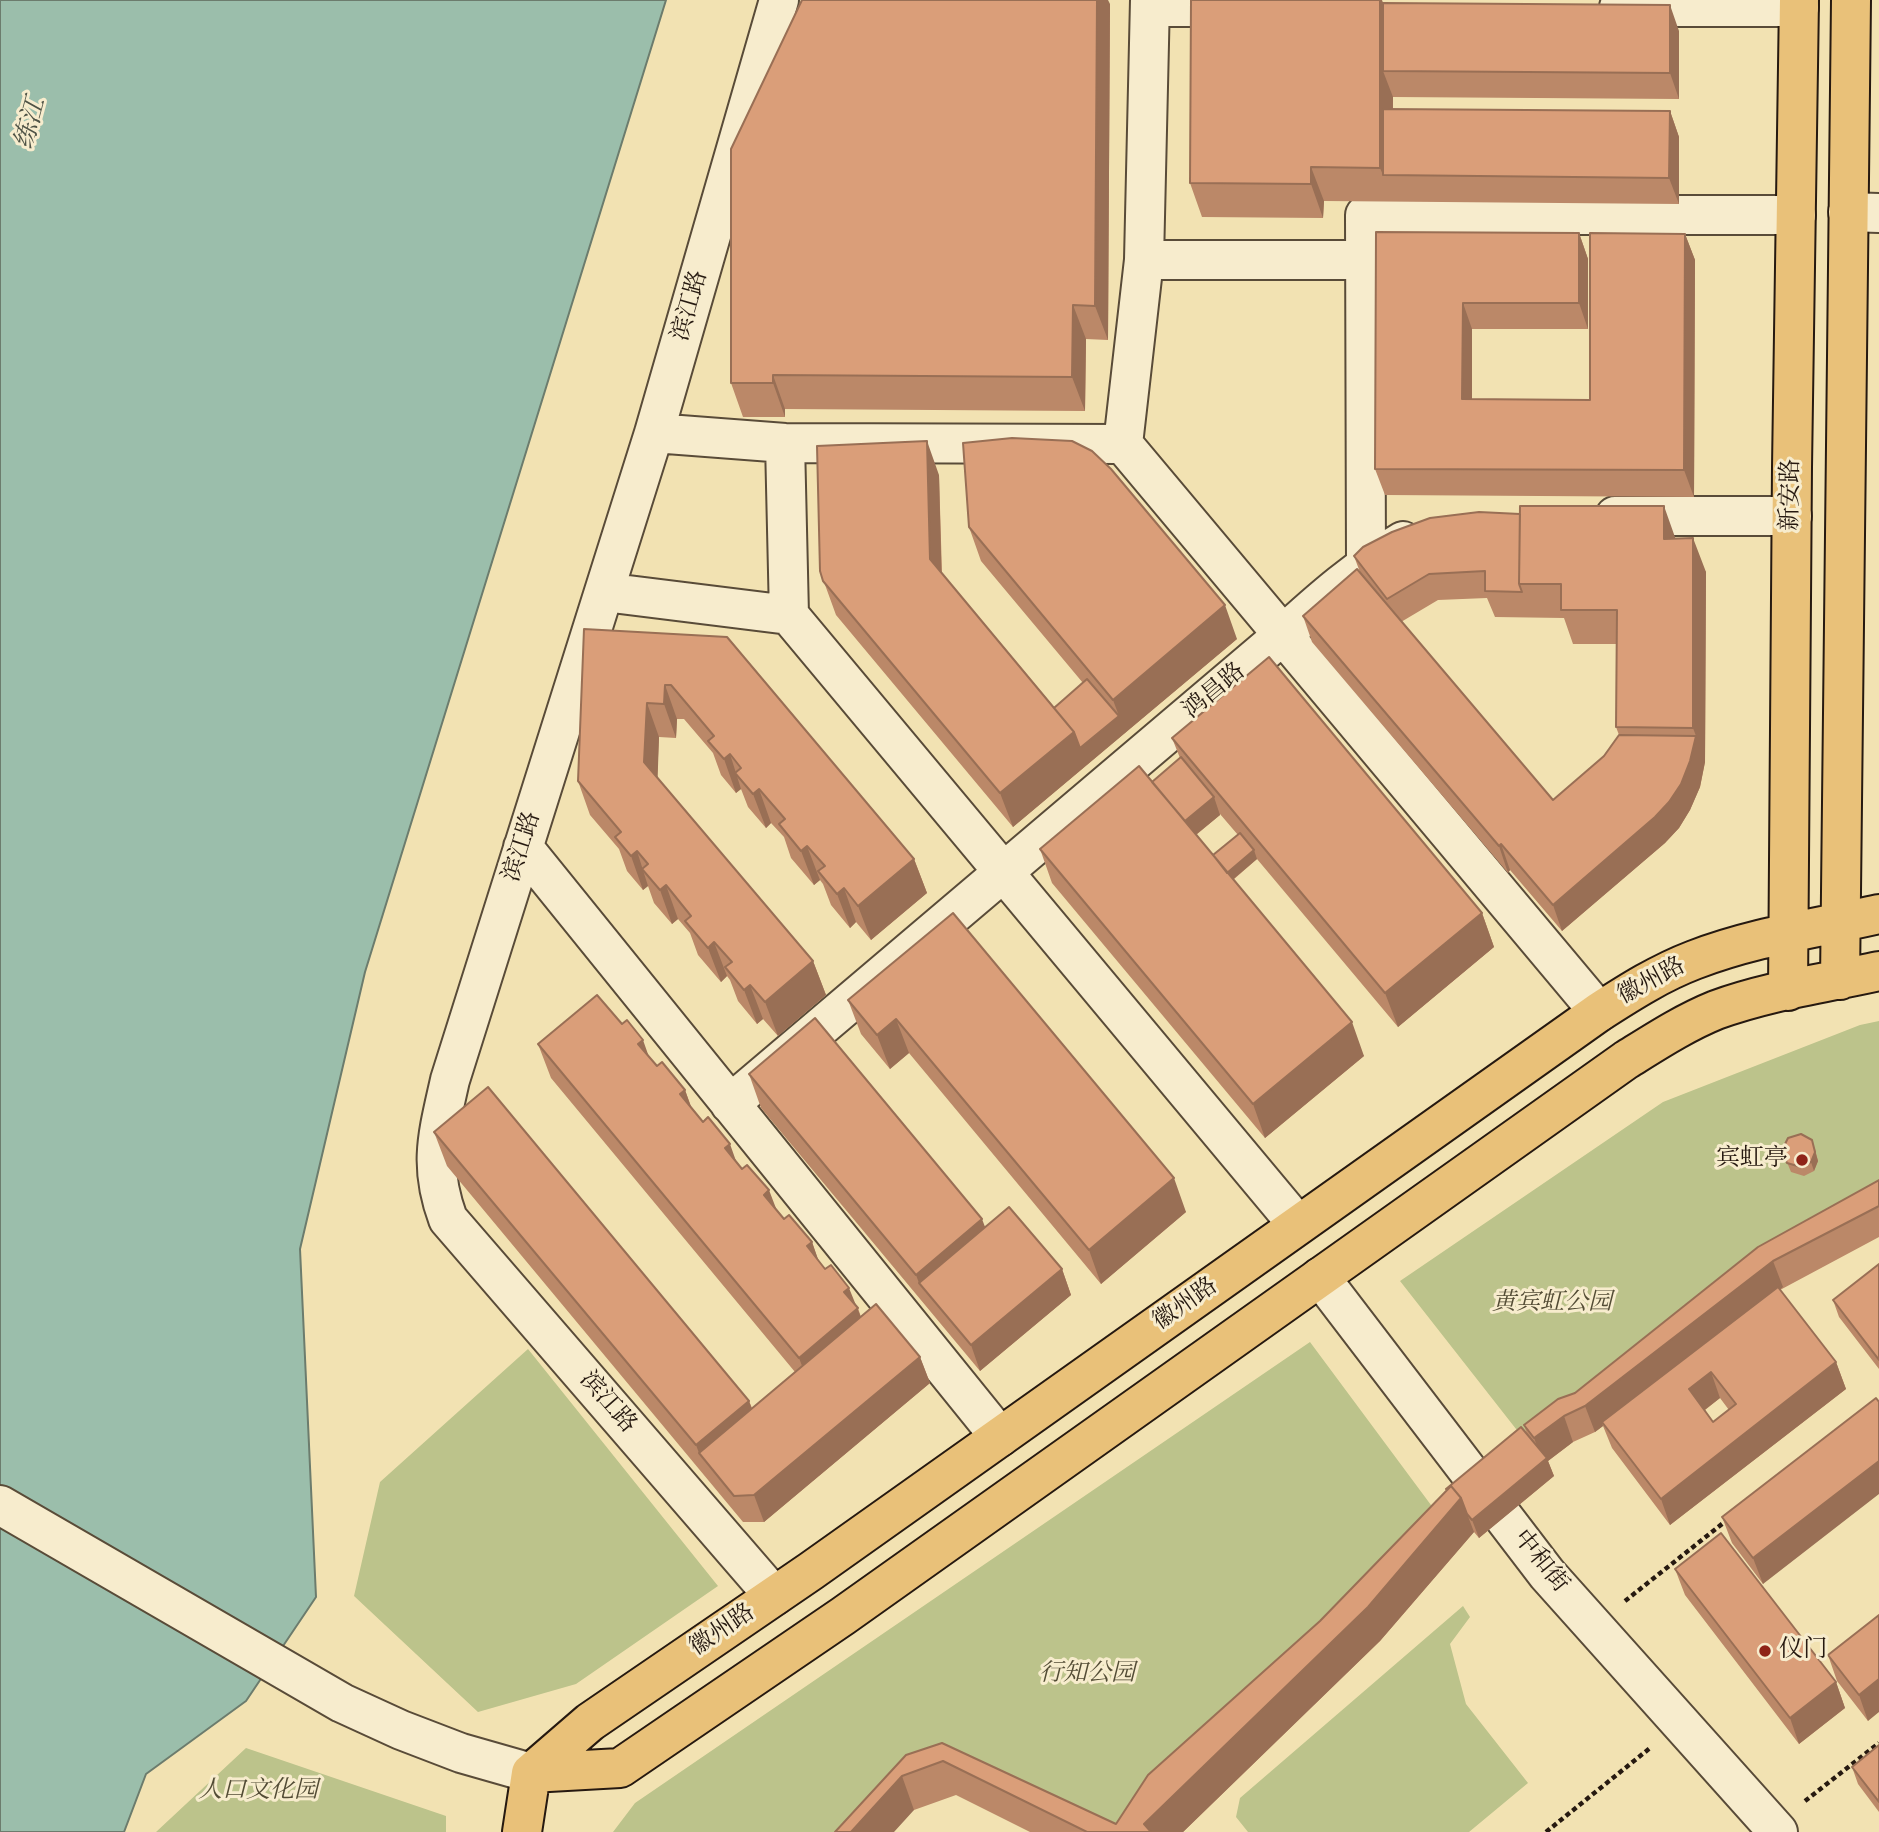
<!DOCTYPE html>
<meta charset="utf-8">
<style>
body{margin:0}
canvas{display:block;background:#f2e2b2}
</style>
<canvas width="1879" height="1832"></canvas>
<script>
const context = document.querySelector('canvas').getContext('2d');
context.lineJoin = 'round';
function paint(path, color) { context.fillStyle = color; context.fill(path, 'evenodd'); }
function stroke(path, color, width, dash) { context.strokeStyle = color; context.lineWidth = width; context.lineCap = dash ? 'butt' : 'round'; context.setLineDash(dash || []); context.stroke(path); }
function drawText(font, color, halo, rows, align = 'center') {
  context.font = font + ' "IM FELL Double Pica","Noto Serif SC",serif'; context.lineWidth = 6; context.setLineDash([]); context.textBaseline = 'middle'; context.strokeStyle = halo; context.fillStyle = color; for (const [text, x, y, turn = 0] of rows) {
    context.save(); context.translate(x, y); context.rotate((+turn || 0) * Math.PI / 180); context.textAlign = isNaN(turn) ? turn : align; if (halo) context.strokeText(text, 0, 0); context.fillText(text, 0, 0); context.restore();
  }
}
paint(new Path2D(`
 M1879,1021V1207L1527,1443L1400,1281L1663,1102L1860,1025Z
 M1310,1342L1451,1532L1145,1832H1073L954,1777L879,1832H613L635,1803Z
 M528,1349L718,1586L576,1684L478,1712L354,1596L380,1482Z
 M1463,1606L1470,1617L1450,1644L1466,1704L1528,1783L1469,1832H1248L1236,1817L1240,1798Z
 M246,1748L446,1816V1832H156Z`), '#bcc38b');
const water = new Path2D(`
 M0,0H666L365,972L300,1249L316,1597L246,1701L146,1774L124,1832H0Z`);
paint(water, '#9bbeab');
stroke(water, '#6c7c6d', 2);
const minor = new Path2D(`
 M1150,0L1144,260L1123,444L1599,1012
 M1150,7H1244
 M1619,7H1799
 M1848,212L1879,213
 M1144,260H1365
 M654,433L785,443L1123,444
 M785,443L789,615
 M1615,516H1792
 M1366,566L1365,215H1796
 M604,592L789,615L1298,1225
 M523,847L1000,1437
 M730,1104L1283,635C1321,600 1359,567 1403,541
 M1320,1277L1547,1574L1778,1832
 M0,1505L342,1703L401,1730L461,1753L531,1773
 M774,1596L448,1219C428,1165 438,1134 450,1080L654,433L779,0`);
const major = new Path2D(`
 M1840,980L1851,0
 M1788,991L1792,467L1799,0
 M531,1773L620,1768L843,1616L1626,1060C1655,1042 1684,1023 1716,1010C1768,991 1825,983 1879,971
 M522,1832L531,1773L590,1722L811,1571L1599,1012C1630,992 1660,973 1694,960C1753,937 1818,928 1879,914`);
stroke(minor, '#594b38', 42);
stroke(major, '#261910', 42);
stroke(new Path2D(`
 M1625,1601L1727,1520
 M1805,1801L1879,1743
 M1546,1832L1650,1748`), '#261910', 4.5, [5, 3.5]);
stroke(minor, '#f7eccd', 38);
stroke(major, '#e9c179', 38);
paint(new Path2D(`
 M1383,3L1679,31V99L1393,97V110L1670,111L1679,137V204L1324,201L1323,218L1202,217L1190,183Z
 M1110,4L1108,340L1086,339L1085,411L785,409V417H743L731,383Z
 M1376,232L1579,233L1588,259V329H1472V399L1590,400L1685,234L1695,260L1694,497L1385,495L1375,469Z
 M939,475L942,573L1054,707L1083,683L981,561L969,527L1237,639L1013,827L836,615L820,571Z
 M1675,538L1706,572L1705,762L1700,787L1690,810L1679,828L1665,843L1562,931L1510,870L1508,873L1312,642L1303,616L1361,575L1354,556ZM1487,598L1495,617L1564,618L1573,644H1616V727L1619,735L1604,756L1553,800L1401,622L1438,600Z
 M584,629L727,637L914,859L927,893L871,940L856,922L850,928L831,905L823,884L820,880L814,885L791,858L784,837L771,823L766,828L748,807L741,789L736,793L721,775L713,753L684,719H677L676,738L659,737L657,778L813,961L826,995L778,1036L763,1019L757,1024L738,1001L730,980L727,976L721,982L698,955L690,933L678,919L672,924L654,903L648,886L643,890L627,871L619,849L590,815L578,781Z
 M1172,738L1482,913L1494,947L1398,1027L1257,859L1233,880L1364,1056L1265,1138L1052,883L1040,849L1152,782L1180,758ZM1220,814L1238,835L1213,855L1196,835L1220,815Z
 M953,913L1186,1212L1101,1284L909,1053L890,1069L861,1034L848,1000Z
 M538,1044L650,1058L657,1066L685,1090L692,1109L784,1219L812,1242L818,1260L858,1308L861,1317L920,1357L930,1383L764,1522H743L447,1166L434,1132L749,1401L752,1408L795,1372L551,1078Z
 M749,1074L985,1227L1062,1269L1071,1295L980,1371L761,1108Z
 M1815,1149L1818,1161L1814,1171L1804,1176L1791,1172L1782,1150Z
 M1879,1180V1237L1780,1290L1836,1362L1846,1389L1670,1525L1612,1448L1603,1426L1595,1432L1573,1442L1548,1461L1554,1476L1479,1538L1474,1532L1380,1641L1183,1832H1030L956,1795L914,1810L835,1832L942,1743L1116,1824L1527,1434L1524,1425L1575,1393ZM1720,1398L1729,1410L1713,1422L1705,1410Z
 M1879,1264V1369L1839,1317L1833,1300Z
 M1876,1398L1763,1584L1732,1543L1722,1517Z
 M1675,1569L1836,1682L1845,1708L1799,1744L1685,1595Z
 M1879,1615L1868,1721L1837,1681L1828,1655Z
 M1879,1745V1812L1858,1784L1852,1767Z`), '#bb8868');
paint(new Path2D(`
 M1097,0H1108L1110,4L1108,340L1095,306Z
 M1380,0H1382L1393,30L1383,71L1393,97L1392,176L1383,175L1380,168Z
 M1670,5L1679,31V99L1670,73Z
 M1670,111L1679,137V204L1669,178Z
 M1311,167L1324,201L1323,218L1311,184Z
 M1579,233L1588,259V329L1579,303Z
 M1685,234L1695,260L1694,497L1684,470Z
 M1463,303L1472,329V425L1462,399Z
 M1073,305L1086,339L1085,411L1072,377Z
 M773,375L785,409V417L773,383Z
 M927,441L939,475L942,593L930,559Z
 M1664,506L1676,540L1664,539Z
 M1693,538L1706,572L1705,762L1700,787L1690,810L1679,828L1665,843L1562,931L1553,905L1696,736L1693,728Z
 M1225,605L1237,639L1013,827L1000,793L1074,732L1119,716L1113,700Z
 M665,685L677,719L676,738L664,704Z
 M647,703L659,737L657,796L644,762Z
 M730,754L741,789L736,793L724,759Z
 M759,789L771,823L766,828L753,794Z
 M1214,797L1220,815L1187,842L1180,825Z
 M1501,844L1510,870L1508,873L1499,846Z
 M807,846L820,880L814,885L801,851Z
 M1254,850L1257,859L1224,887L1221,878Z
 M637,851L648,886L643,890L631,856Z
 M914,859L927,893L871,940L858,906Z
 M666,885L678,919L672,924L660,890Z
 M844,888L856,922L850,928L837,894Z
 M1482,913L1494,947L1398,1027L1385,993Z
 M714,942L727,976L721,982L708,948Z
 M813,961L826,995L778,1036L765,1002Z
 M750,985L763,1019L757,1024L744,990Z
 M896,1019L909,1053L890,1069L877,1035Z
 M1352,1022L1364,1056L1265,1138L1253,1104Z
 M643,1040L655,1074L638,1044Z
 M685,1090L697,1124L680,1094Z
 M1812,1140L1818,1161L1814,1171L1811,1162Z
 M730,1144L742,1178L725,1148Z
 M1174,1178L1186,1212L1101,1284L1089,1250Z
 M769,1190L782,1224L764,1195Z
 M982,1219L995,1253L919,1283L916,1275Z
 M812,1242L824,1276L807,1246Z
 M1773,1261L1783,1287L1604,1425L1602,1422L1603,1426L1595,1432L1585,1406Z
 M1062,1269L1071,1295L980,1371L971,1345Z
 M849,1288L871,1342L812,1392L799,1358L844,1292Z
 M920,1357L930,1383L764,1522L754,1495Z
 M1836,1362L1846,1389L1670,1525L1661,1499Z
 M1711,1372L1720,1398L1698,1415L1689,1389Z
 M749,1401L761,1435L699,1453L696,1445Z
 M1564,1416L1573,1442L1548,1461L1554,1476L1479,1538L1472,1520L1543,1462L1534,1438Z
 M1879,1461V1494L1763,1584L1753,1558Z
 M1461,1498L1474,1532L1380,1641L1183,1832H1147L1144,1824Z
 M1879,1679V1712L1868,1721L1859,1695Z
 M1836,1682L1845,1708L1799,1744L1790,1718Z
 M902,1776L914,1810L894,1832H851Z`), '#996f55');
const building = new Path2D(`
 M802,0H1097L1095,306L1073,305L1072,377L773,375V383H731V149Z
 M1191,0H1380V168L1311,167V184L1190,183Z
 M1383,3L1670,5V73L1383,71Z
 M1383,109L1670,111L1669,178L1383,175Z
 M1376,232L1579,233V303H1463L1462,399L1590,400V233L1685,234L1684,470L1375,469Z
 M1012,438L1072,441L1092,451L1111,469L1225,605L1113,700L969,527L963,443Z
 M927,441L930,559L1074,732L1000,793L823,581L820,571L817,446Z
 M1520,506H1664V539L1693,538V728L1616,727L1617,610H1561V584H1519Z
 M1479,512L1520,514L1519,584L1522,592L1485,591V571L1429,574L1387,599L1354,556L1363,547L1392,532L1430,518Z
 M1357,569L1553,800L1604,756L1619,735L1696,736L1690,761L1681,784L1669,802L1655,817L1553,905L1501,844L1499,846L1303,616Z
 M584,629L727,637L914,859L858,906L844,888L837,894L818,871L825,866L807,846L801,851L779,824L785,819L759,789L753,794L735,773L741,768L730,754L724,759L708,741L714,736L671,685H665L664,704L647,703L644,762L813,961L765,1002L750,985L744,990L725,967L732,962L714,942L708,948L685,921L691,916L666,885L660,890L642,869L648,864L637,851L631,856L615,837L621,832L578,781Z
 M1269,657L1482,913L1385,993L1172,738Z
 M1087,679L1119,716L1080,748L1074,732L1054,708Z
 M1181,757L1214,797L1185,821L1152,782Z
 M1139,766L1352,1022L1253,1104L1040,849Z
 M1240,833L1254,850L1227,873L1213,855Z
 M953,913L1174,1178L1089,1250L896,1019L877,1035L848,1000Z
 M597,995L622,1024L627,1020L643,1040L638,1044L657,1066L662,1062L685,1090L680,1094L703,1122L708,1117L730,1144L725,1148L742,1169L747,1165L769,1190L764,1195L784,1219L789,1215L812,1242L807,1246L825,1269L831,1265L849,1288L844,1292L858,1308L799,1358L538,1044Z
 M815,1018L982,1219L916,1275L749,1074Z
 M488,1087L749,1401L696,1445L434,1132Z
 M1801,1134L1812,1140L1815,1152L1811,1162L1801,1167L1787,1163L1782,1150L1788,1138Z
 M1879,1180V1206L1773,1261L1585,1406L1564,1416L1534,1438L1524,1425L1558,1399L1575,1393L1758,1247Z
 M1009,1207L1062,1269L971,1345L919,1283Z
 M1879,1264V1360L1833,1300Z
 M1778,1287L1836,1362L1661,1499L1602,1422ZM1711,1372L1736,1404L1713,1422L1689,1389Z
 M876,1304L920,1357L754,1495L734,1496L699,1453Z
 M1876,1398L1879,1402V1461L1753,1558L1722,1517Z
 M1521,1427L1547,1458L1472,1520L1467,1514L1461,1498L1451,1486L1447,1490L1446,1489Z
 M1451,1486L1461,1498L1368,1607L1144,1824L1151,1832H1087L943,1761L902,1776L851,1832H835L906,1755L942,1743L1116,1824L1148,1775L1320,1621Z
 M1721,1533L1836,1682L1790,1718L1675,1569Z
 M1879,1615V1679L1859,1695L1828,1655Z
 M1879,1745V1802L1852,1767Z`);
paint(building, '#da9e79');
stroke(building, '#996f55', 2);
for (const [x, y, r, color] of [
 [1802,1160,7,"#8f2418"],
 [1765,1651,7,"#8f2418"]
]) { const dot = new Path2D(); dot.arc(x, y, r, 0, 2 * Math.PI); context.fillStyle = color; context.fill(dot); stroke(dot, '#f7eccd', 2.5); }
drawText('24px', '#261910', '#f7eccd', [
 ["滨江路",691,306,-74],
 ["新安路",1792,495,-89],
 ["鸿昌路",1215,692,-40],
 ["滨江路",523,847,-72],
 ["徽州路",1652,982,-28],
 ["徽州路",1186,1305,-35],
 ["滨江路",607,1403,49],
 ["中和街",1540,1562,51],
 ["徽州路",723,1631,-34]
]);
drawText('24px', '#261910', '#f7eccd', [
 ["宾虹亭",1788,1160],
 ["仪门",1779,1651,"left"]
], 'right');
drawText('italic 24px', '#534c35', '#f7eccd', [
 ["黄宾虹公园",1552,1304],
 ["行知公园",1087,1675],
 ["人口文化园",258,1792]
]);
drawText('italic 26px', '#4f5346', '#f7eccd', [
 ["练江",32,124,-75]
]);
</script>
